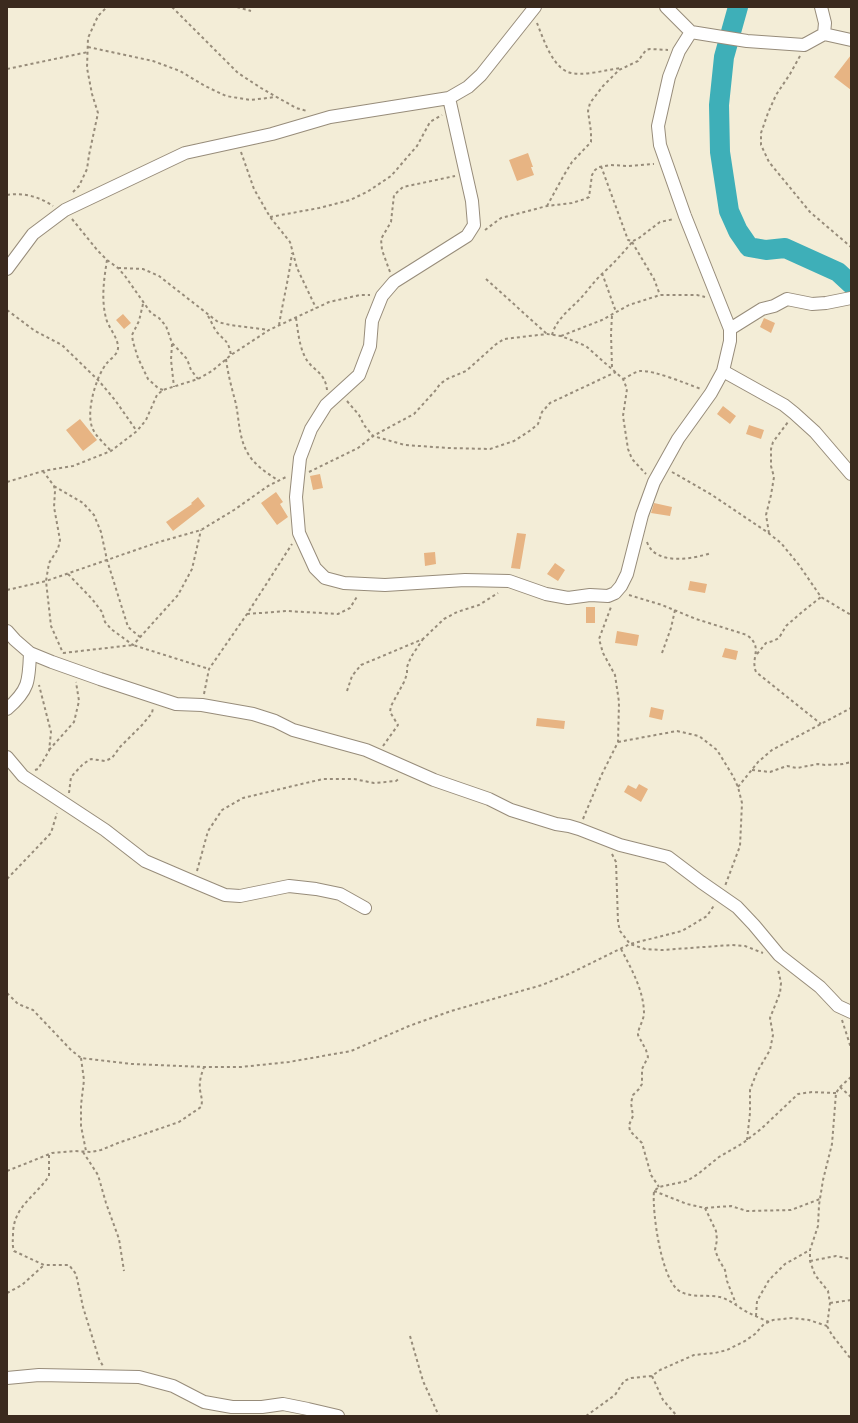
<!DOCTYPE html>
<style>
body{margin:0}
#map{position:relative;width:858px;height:1423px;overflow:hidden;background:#f3edd7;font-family:Caveat,sans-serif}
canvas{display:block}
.frame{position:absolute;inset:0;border:8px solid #3b2a1e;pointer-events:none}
</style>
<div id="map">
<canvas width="858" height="1423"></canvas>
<div class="frame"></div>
</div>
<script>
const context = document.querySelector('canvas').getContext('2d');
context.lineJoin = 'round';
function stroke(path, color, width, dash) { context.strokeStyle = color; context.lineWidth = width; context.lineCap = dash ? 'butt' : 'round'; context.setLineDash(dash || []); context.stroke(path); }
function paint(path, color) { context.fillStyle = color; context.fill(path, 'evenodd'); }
stroke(new Path2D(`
 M738,7L724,57L719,105L720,152L729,211L738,231L749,247L766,250L785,248L838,272L851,284`), '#3eafb8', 20);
paint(new Path2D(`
 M851,55V90L834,77Z
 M528,153L533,167H531L534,175L517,181L509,160Z
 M123,314L131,323L124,329L116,320Z
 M764,318L775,323L771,333L760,327Z
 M723,406L736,416L730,424L717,414Z
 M80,419L97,440L83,451L66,430Z
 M749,425L764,430L761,439L746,434Z
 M320,474L323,488L313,490L310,476Z
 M276,492L283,502L280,504L288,517L277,525L261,503Z
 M198,497L205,506L173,531L166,522L192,504L191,503Z
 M654,503L672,507L670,516L651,513Z
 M517,533L526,534L520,569L511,568Z
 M435,552L436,564L425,566L424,553Z
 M555,563L565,570L558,581L547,574Z
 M690,581L707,584L705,593L688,590Z
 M586,607H595V623H586Z
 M617,631L639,635L637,646L615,643Z
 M725,648L738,651L736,660L722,657Z
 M651,707L664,710L662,720L649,717Z
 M537,718L565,721L564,729L536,726Z
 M639,784L648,789L641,802L624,792L628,785L636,789Z`), '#e7b483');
const minor = new Path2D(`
 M666,7L691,32L747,41L804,45L824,34L825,23L821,7
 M824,34L851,40
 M449,98L472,201L474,225L467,236L394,282L382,296L372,321L370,346L359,375L326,405L311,429L300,458L296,497L299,533L315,568L325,578L344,583L385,585L465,580L509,581L546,594L568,598L590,595L608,596L615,593L621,586L627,574L642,515L654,482L678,439L711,393L723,371L730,341V329L685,216L660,145L658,126L669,77L679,51L691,32
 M7,269L33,234L65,210L185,153L272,134L330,117L449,98L468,87L481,75L535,7
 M730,329L762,309L774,306L787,299L812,304L826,303L851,298
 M723,371L784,405L794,413L815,432L851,474
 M7,631L15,640L30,653L52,662L100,679L176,704L202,705L253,714L275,721L293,730L366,750L434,780L489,799L511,810L556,824L569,826L579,829L620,845L668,857L701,882L737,907L754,925L779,955L820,987L838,1006L851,1012
 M7,709C29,690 29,681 30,653
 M7,757L23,776L105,830L145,861L194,882L225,895L240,896L289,886L316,889L340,894L365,908
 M7,1378L39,1375L139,1377L173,1386L204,1402L232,1407H262L283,1404L308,1409L338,1416`);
stroke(minor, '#978c7a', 14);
stroke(new Path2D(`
 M172,7L238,73L261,88L296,108L307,111
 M237,7L251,11
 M537,23C543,38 552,66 568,72C581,77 606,70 620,68
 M88,47L153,61L180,71L205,86L226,96L250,100L276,97
 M800,56L790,74L776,95L768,113L761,133V145L769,162L810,212L851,247
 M7,69L88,52
 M241,152L254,189L270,217L290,242L297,268L316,308
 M601,166L628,240L633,241L639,238L660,222L674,219
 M73,192L79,186L87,169L89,155L98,113L92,94L87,68L88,38L98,16L107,7
 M7,195C23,192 40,197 53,206
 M547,206L564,175L572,162L591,142V132L588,111L590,103L603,86L619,70L638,61L646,50L650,49L668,50
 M270,217L319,208L350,200L367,192L391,176L417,146L430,122L442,115
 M72,219L98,251L107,260L118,268L125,276L151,313L159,318L166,326L172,343L187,359L191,370L198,379
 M485,230L501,218L547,206L572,203L585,199L589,197L592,175L595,170L599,167L611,165L628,166L654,164
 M632,242L654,279L660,295
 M107,260C104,279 101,299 106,318C108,327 117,336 118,346C119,354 111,358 107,363C96,376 86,411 92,427C95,436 105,444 111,451
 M118,268L143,269L159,276L218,322L230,325L269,330
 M390,272L382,250L381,239L391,222L394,195L403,187L455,176
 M602,273L616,312
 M486,279L547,334
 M143,304L139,321L132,335L133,342L138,358L148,379L158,388L163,390
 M7,310L35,331L62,345L99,381L115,400L136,430
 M208,316C211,321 213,326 216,331C225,342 228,339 231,355
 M296,318C298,331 299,345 305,357C312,371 325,371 327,390
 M279,325C283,301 289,277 292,253
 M552,335C556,320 568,311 578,301C587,292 594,281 603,273C614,263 623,253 633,241
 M561,336L602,320L629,305L660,295H697L705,297
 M172,344L171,360L174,387
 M226,359C228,375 232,389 236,404C239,420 239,437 247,452C254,465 267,473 279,481
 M612,367L611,334L612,315
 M623,379C628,377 634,372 640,371C654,370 687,384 701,389
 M347,401L359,415L364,425L373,436L405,445L448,448L490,449L514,441L531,430L538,424L542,412L550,403L616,372
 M43,471L54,486L55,491L54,507L60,540L58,549L49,563L46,581L51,626L63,653
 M309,472L358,448L373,436L414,414L435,391L440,384L447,379L466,371L495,345L504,339L547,334L561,336L586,346L623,379L627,389L623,416L628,449L632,459L646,474
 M672,472L712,495L767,532L781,543L799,565L821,597L851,615
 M7,482L43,471L73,466L111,451L137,431L146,420L157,395L163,390L198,379L212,371L231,355L269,330L329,302L360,295H370
 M54,486L83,503L94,515L101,532L107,560L128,627L140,637
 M769,533L766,515L771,495L774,477L771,466V449L773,442L788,422
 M647,542C655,566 693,559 711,553
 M68,574L92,599L102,612L105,622L111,629L133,645L178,595L192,569L201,530
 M7,590L46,581L159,542L201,530L234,510L268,486L286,477
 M629,595L662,605L696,619L747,635C764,648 750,657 756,672L821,724
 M247,614L287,611L338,614L350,608L358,595
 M63,653L133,645L209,669
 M662,653L671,628L675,610
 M757,654L766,643L773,641L779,638L786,626L802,612L821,597
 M347,691L352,676L361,665L423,639L444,619L457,612L479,605L498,593
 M204,694L209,669L247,614L292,544
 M618,742L677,731L699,736L717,750L733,776L738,787L742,803L740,846L725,886
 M383,746L398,725L390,712L391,706L404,682L407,674V667L411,657L423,639
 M49,750L74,722L79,701L76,682
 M35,770L38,769L49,751L51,732L39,685
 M752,770L770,772L787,766L797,768L818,764L825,765L843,764L851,762
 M738,787L758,762L772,750L851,708
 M69,793L71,777L83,764L91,759L105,761L112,758L120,747L142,725L152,713L153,708
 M583,819L601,776L618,742L619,702L615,675L603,653L599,639L611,607
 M612,854L616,862L618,922L620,931L630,944L645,949L662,950L732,945L745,946L763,953
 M197,871L208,831L222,810L243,798L293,786L323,779H354L374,783L396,781L400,778
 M7,879L51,833L57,813
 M621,949C632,970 644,991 644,1014C643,1022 638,1028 638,1035L646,1050L648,1057L642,1069V1084L639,1089L633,1095L631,1103L633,1116L629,1125L630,1131L642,1143L651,1175L659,1187
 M7,993L18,1004L33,1010L71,1050L81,1058L132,1064L204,1067H241L289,1062L351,1051L409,1026L451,1011L542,985L571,973L630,944L682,931L707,916L715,904
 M842,1020L851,1048
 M81,1058L84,1080L81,1105V1126L86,1151
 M851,1077L840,1087L836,1093L832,1144L823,1180L819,1205L818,1226L810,1250V1261L815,1275L828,1291L830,1303L827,1326L832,1335L851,1359
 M840,1087L851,1097
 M747,1140L750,1113V1090L757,1072L770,1050L773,1035L770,1018L780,993L781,983L778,969
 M83,1152L98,1175L106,1203L119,1239L124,1271
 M49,1155V1176C35,1197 14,1206 13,1233C13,1240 12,1245 14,1251L44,1265H69L76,1274L83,1307L99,1359L103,1366
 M7,1171L52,1153L74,1151L91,1152L101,1150L118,1143L179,1122L201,1107C203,1101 201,1096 200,1090C199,1082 201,1075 204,1067
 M654,1191L687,1204L705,1208L731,1206L747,1211L791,1210L820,1199
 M705,1208L716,1231L717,1240L715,1250L719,1260L725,1270L727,1281L736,1304
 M810,1261L836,1256L851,1259
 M7,1293L22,1285L44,1265
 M830,1303L851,1300
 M756,1316L757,1301L769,1280L785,1264L810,1250
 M769,1322C762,1319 755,1316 749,1313C739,1308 731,1300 720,1297C707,1294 690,1299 678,1290C661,1277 652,1212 654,1191L659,1187L687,1181L698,1174L719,1157L743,1143L761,1129L798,1094L812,1092L836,1093
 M410,1336L423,1381L439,1416
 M652,1376L663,1400L677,1416
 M586,1416L615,1395L624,1381L631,1378L652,1376L660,1370L694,1355L715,1353L727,1350L745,1341L755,1334L764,1324L773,1320L792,1318L809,1320L827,1326`), '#978c7a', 2, [3, 3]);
stroke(minor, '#fff', 12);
</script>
